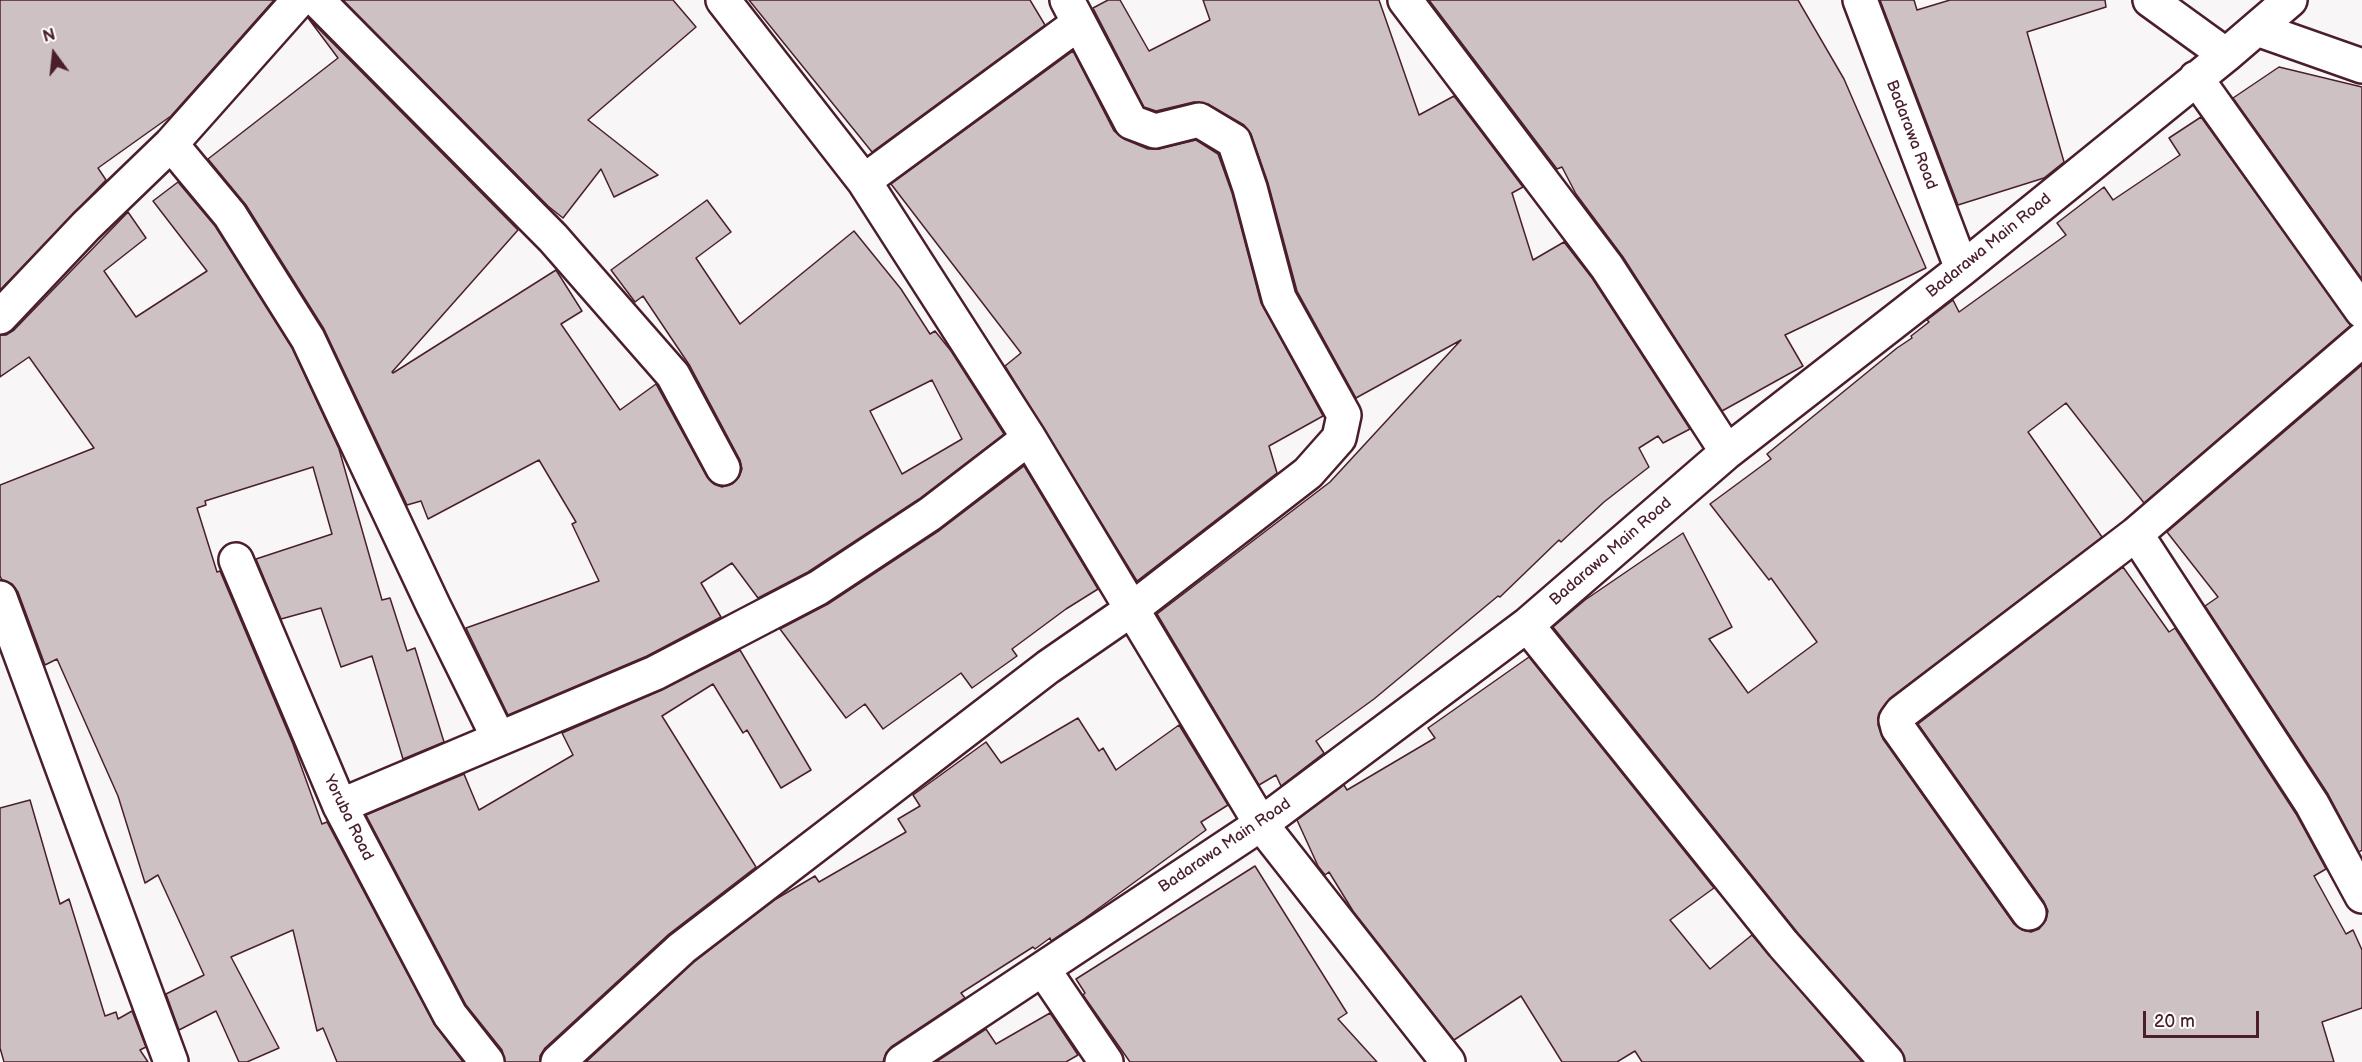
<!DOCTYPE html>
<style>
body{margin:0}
#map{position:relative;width:2362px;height:1062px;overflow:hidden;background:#f8f6f7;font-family:"Balsamiq Sans",sans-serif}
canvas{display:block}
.north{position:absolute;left:24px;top:24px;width:60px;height:60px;-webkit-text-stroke:4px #fff;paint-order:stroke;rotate:345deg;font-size:16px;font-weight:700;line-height:24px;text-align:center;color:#4a1f2b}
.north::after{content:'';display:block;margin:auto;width:21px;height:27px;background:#4a1f2b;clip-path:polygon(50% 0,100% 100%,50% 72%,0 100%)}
.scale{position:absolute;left:2143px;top:1011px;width:116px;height:27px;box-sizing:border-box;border:3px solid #4a1f2b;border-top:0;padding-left:8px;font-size:18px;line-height:21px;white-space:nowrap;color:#4a1f2b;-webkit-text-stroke:4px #fff;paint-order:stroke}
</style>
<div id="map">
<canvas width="2362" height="1062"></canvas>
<div class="north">N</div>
<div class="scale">20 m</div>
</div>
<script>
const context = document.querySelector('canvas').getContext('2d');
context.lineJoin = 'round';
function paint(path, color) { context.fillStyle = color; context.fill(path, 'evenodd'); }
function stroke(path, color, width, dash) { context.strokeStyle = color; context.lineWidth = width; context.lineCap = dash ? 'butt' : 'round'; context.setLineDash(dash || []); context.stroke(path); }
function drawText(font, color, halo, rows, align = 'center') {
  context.font = font + ' "Balsamiq Sans",sans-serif'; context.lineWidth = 6; context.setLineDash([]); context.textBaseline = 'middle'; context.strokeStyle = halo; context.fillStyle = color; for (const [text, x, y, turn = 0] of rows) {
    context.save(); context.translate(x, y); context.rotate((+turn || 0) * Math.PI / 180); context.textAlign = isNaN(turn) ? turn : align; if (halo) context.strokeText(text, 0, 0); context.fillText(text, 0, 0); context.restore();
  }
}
const building = new Path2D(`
 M0,0H274L171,116L98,168L106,180L0,290Z
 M343,0H673L696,27L588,120L658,175L614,197L601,169L563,218L548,206Z
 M749,0H1030L1045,25L872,152Z
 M1108,0H1120L1149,51L1210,20L1203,0H1379L1419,115L1454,96L1523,187L1512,193L1533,260L1564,242L1592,278L1690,429L1663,443L1658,436L1639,448L1649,467L1604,502L1561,542L1559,540L1500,597L1498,596L1374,699L1316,741L1324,753L1281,786L1276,775L1259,785L1157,614L1330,482L1461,340L1356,398L1297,291L1268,183L1251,134L1244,125L1208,104L1194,102L1156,111L1144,107L1093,8Z
 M1429,0H1798L1844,79L1926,268L1785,335L1803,366L1722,411L1623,257L1576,194L1562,167L1557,169Z
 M1880,0H1914L1917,10L1950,0H2105L2106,7L2027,32L2064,162L2044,178L1958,205Z
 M308,18L518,230L392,372L393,373L556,270L582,311L561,324L620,410L656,384L707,477L714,484L722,487L732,484L739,477L742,469L740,460L690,366L643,296L635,302L611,270L707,200L731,232L696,258L740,324L854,231L901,289L930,334L935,331L951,351L1004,434L919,499L808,572L758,598L732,563L701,583L721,617L647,656L508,715L466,628L599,581L572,524L576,522L539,460L428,519L421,501L407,505L324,329L246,205L208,159L338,58ZM932,380L962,439L902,474L870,411Z
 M1073,51L1114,131L1124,139L1148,149H1159L1196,140L1218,154L1232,193L1261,303L1323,416L1269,446L1277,473L1137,581L1005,366L1021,353L891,184Z
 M2279,67L2362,87V279L2233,98Z
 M2201,117L2351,325L2144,503L2066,403L2028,432L2102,537L1890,698L1881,710L1878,725L1883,739L2014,924L2022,930L2031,932L2039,929L2046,920L2048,911L2044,902L1918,724L2123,567L2169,632L2175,628L2296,814L2326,869L2314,876L2346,934L2353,930L2362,950V1008L2322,1022L2334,1062H1905L1901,1050L1797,932L1553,627L1585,600L1683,533L1732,627L1709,639L1748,693L1817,642L1771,578L1769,580L1710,504L1771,459L1767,454L1897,348L1912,338L1911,336L1929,322L1927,320L1953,300L1959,312L2066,235L2057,223L2104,187L2113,200L2180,155L2169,138Z
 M178,182L215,226L292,348L339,449L382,600L390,598L407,651L415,648L444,742L403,759L372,656L341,667L321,608L281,619L256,559L332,534L313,467L205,501L206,505L197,508L217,572L220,571L293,744L322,824L327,822L434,1024L463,1062H337L323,1028L317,1031L293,930L231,957L279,1048L247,1062H239L216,1011L179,1030L166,994L204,975L158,875L145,883L118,796L57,659L45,665L18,592L12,584L2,580L0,576V485L94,448L29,357L0,377V335H6L14,330L128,212L146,238L104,271L136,317L207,271L153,201Z
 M2362,365V850L2359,852L2328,794L2205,606L2218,597L2167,532Z
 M1024,466L1098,589L1066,609L1012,649L1017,656L972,688L961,673L883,729L865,704L846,718L780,629L828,604L940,530Z
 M740,650L811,770L781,788L747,730L743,733L713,684L662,716L756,867L669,934L545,1048L540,1056V1062H505L502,1050L466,1005L366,815L464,774L479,810L573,755L562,733L662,690Z
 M1529,657L1714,888L1670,920L1710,969L1752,935L1862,1062H1642L1635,1051L1617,1062H1562L1521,996L1454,1040L1353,911L1329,872L1325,875L1318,866L1297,820L1344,785L1347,790L1435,738L1428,728Z
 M1078,718L1099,751L1103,748L1116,770L1179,725L1228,805L1201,822L1206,830L1084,919L1051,941L1050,938L1035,949L1033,947L961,993L965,998L891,1047L886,1053L883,1062H586L694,962L776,899L815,876L819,882L906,832L898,819L920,806L913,795L986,742L1001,763Z
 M30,800L60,904L69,899L105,1016L116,1012L118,1019L132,1011L146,1047L140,1050L148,1062H4L0,1048V808Z
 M1255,866L1347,1013L1338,1019L1377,1062H1130L1083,995L1085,993L1076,979Z
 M1050,1013L1078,1055L1066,1062H936L986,1029L996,1044Z`);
paint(building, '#cdc1c4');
stroke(building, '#4a1f2b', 1.5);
const minor = new Path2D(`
 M317,0L553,238L673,375L723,468
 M723,0L864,181L1029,438L1261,824L1448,1062
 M1405,0L1607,267L1727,452
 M1860,0L1962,269
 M2150,0L2226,55
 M2257,29L2362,66
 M2196,78L2362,311
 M171,144L230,215L308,339L433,605L499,739
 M864,181L1079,23
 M0,317L86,226L171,144L299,0
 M2136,534L2312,804L2362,896
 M236,560L340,806L450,1015L487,1062
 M0,598L171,1062
 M1527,625L1783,944L1887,1062
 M340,806L655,673L818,588L930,514L1029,438
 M2029,913L1898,728L1896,720L1901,713L2136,534L2362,340
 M1043,969L1106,1062
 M558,1062L682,948L1048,667L1132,609L1308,473L1339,438L1344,415L1279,298L1250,188L1234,141L1199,120L1155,131L1131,122L1067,0
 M902,1062L1261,824L1527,625L1727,452L1962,269L2226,55L2290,0`);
stroke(minor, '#4a1f2b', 38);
stroke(minor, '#fff', 33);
drawText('16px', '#4a1f2b', '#fff', [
 ["Badarawa Road",1911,135,69],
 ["Badarawa Main Road",1989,246,-39],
 ["Badarawa Main Road",1611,552,-41],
 ["Yoruba Road",348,818,64],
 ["Badarawa Main Road",1225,846,-34]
]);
</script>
